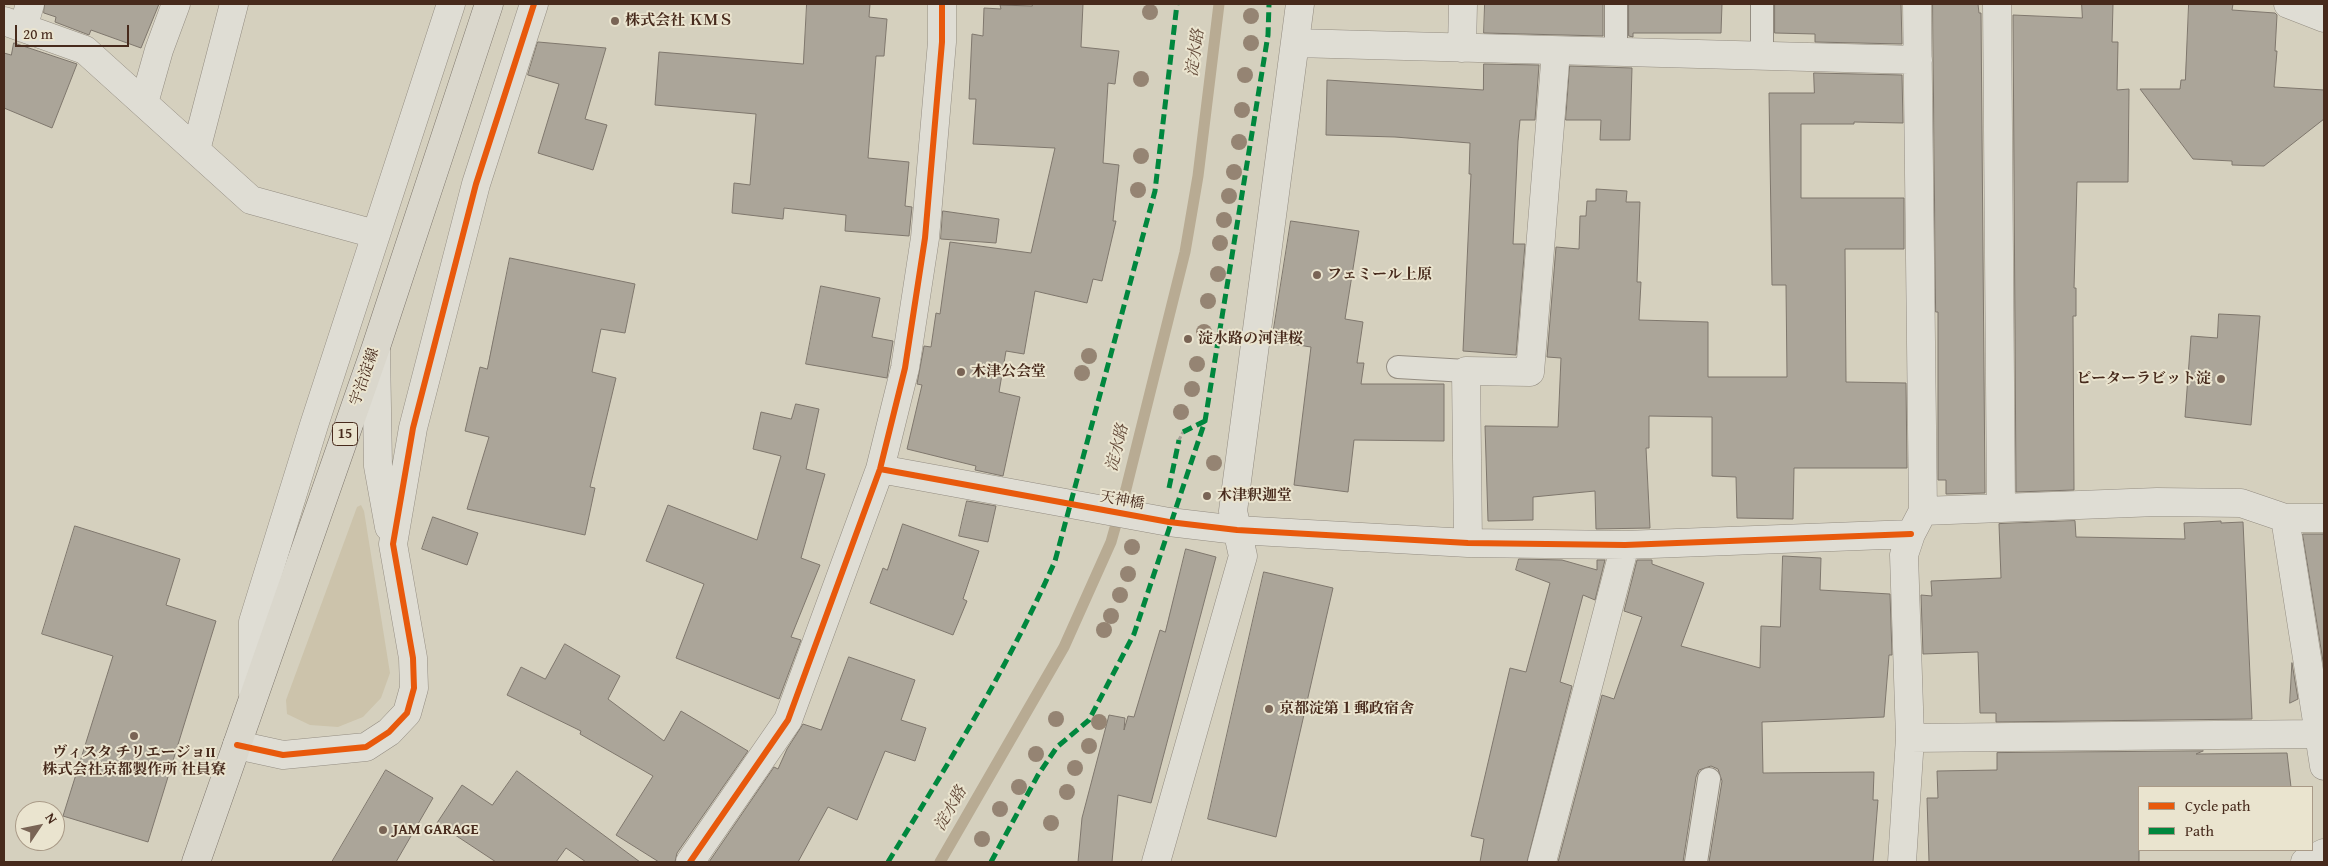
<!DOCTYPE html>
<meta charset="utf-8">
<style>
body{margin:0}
#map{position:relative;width:2328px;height:866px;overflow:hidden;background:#d5d0be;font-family:"Gentium Book Plus",serif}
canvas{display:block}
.frame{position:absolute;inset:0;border:5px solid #472a1c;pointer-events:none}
.legend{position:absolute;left:2138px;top:786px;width:175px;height:65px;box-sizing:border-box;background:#eae4cf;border:1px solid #a99a87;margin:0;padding:6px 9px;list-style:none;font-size:15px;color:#472a1c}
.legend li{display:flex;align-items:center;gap:10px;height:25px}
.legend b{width:25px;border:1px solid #a99a87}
.north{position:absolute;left:15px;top:801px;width:50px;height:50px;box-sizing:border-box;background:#eae4cf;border:1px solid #a99a87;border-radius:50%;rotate:56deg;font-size:14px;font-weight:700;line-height:20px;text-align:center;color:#472a1c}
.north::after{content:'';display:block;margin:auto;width:18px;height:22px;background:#796455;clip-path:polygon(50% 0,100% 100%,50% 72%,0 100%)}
.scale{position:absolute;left:15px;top:25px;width:114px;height:22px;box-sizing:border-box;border:2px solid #472a1c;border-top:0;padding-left:6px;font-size:15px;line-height:18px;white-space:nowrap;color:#472a1c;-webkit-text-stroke:4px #eae4cf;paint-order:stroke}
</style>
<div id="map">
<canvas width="2328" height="866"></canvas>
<div class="frame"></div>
<ul class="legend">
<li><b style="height:6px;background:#e8590c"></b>Cycle path</li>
<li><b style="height:6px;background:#00873e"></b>Path</li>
</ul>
<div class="north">N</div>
<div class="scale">20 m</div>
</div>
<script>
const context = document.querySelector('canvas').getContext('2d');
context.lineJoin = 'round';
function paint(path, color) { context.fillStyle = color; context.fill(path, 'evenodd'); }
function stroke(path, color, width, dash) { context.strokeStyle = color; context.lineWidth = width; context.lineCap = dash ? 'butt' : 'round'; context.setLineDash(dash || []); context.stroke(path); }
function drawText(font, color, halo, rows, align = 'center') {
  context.font = font + ' "Gentium Book Plus","Noto Serif JP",serif'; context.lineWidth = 4; context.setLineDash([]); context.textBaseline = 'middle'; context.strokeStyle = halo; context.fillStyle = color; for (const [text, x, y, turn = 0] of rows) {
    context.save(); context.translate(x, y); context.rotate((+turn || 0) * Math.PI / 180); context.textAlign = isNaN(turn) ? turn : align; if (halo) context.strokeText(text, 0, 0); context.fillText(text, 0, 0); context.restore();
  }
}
paint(new Path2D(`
 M361,505L364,511L390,673L381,698L363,717L338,727L310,725L287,714L286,700L357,507Z`), '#ccc3ab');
stroke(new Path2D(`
 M940,862L1064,647L1111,542L1126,489L1185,252L1198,176L1219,4`), '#b8ab93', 11);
const building = new Path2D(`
 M45,4H159L141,48L91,30L89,35L55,22L56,17L44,13Z
 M807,4H870L869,17L887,19L884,56H876L868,158L909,162L905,206L912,207L909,236L845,231L846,215L784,208L783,219L732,213L734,183L750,185L756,114L655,105L659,52L803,64Z
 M1032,4H1083L1081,47L1119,51L1115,84L1108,83L1103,163L1119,165L1113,221H1116L1102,281L1093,279L1087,303L1035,291L1024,354L1006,351L999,392L1020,397L1003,476L975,470L976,466L907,449L922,385L917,384L924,346L931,347L936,313L940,314L950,242L1031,253L1055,148L973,144L976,99H969L972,34L983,36L984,8L1001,9L1000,5L1032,6Z
 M1485,4H1603V36L1484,33Z
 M1629,4H1722L1721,33H1633V37L1629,36Z
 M1775,4H1901L1902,44L1815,42V34L1775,33Z
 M1933,4H1978L1979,13H1981L1985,493L1946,494V480H1938V312H1936Z
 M2082,4H2113L2112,42H2118L2117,90L2129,89L2128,182H2077L2074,288H2076V316H2073L2074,490L2016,492L2013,15L2082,18Z
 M2189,4H2233L2232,10L2275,13L2277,15L2275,51H2277L2274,87L2324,90V119L2264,166L2232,165V161L2193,159L2140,89H2180L2181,80H2185Z
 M538,42L606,48L585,119L607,125L593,170L538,153L559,84L528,75Z
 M14,43L77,64L52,128L4,108V53L11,55Z
 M1484,64L1539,65L1535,120H1520L1518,141L1513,244H1525L1516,355L1463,351L1471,174H1469L1470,143L1395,137L1326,135L1327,80L1483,90Z
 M1570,66L1632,68L1630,140H1600L1601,120H1566Z
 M1814,73L1902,75L1903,123L1854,122V124H1801V198H1904V249H1845L1846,382L1906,383L1907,468H1794L1793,519L1737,518L1736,477L1712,476V417L1649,416V448H1646L1650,528L1596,529L1595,491L1533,497V520L1488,521L1485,426L1558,427L1561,358L1547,357L1556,247L1579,249L1580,216H1586L1587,201H1596V189L1627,191L1626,202H1640L1637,282H1641L1639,320L1708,322V377H1787L1786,285H1772L1769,93H1814Z
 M943,211L999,219L996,243L941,239Z
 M1291,221L1359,231L1345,319L1363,322L1357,363H1364L1361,384H1444V441L1354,440L1348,492L1294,485L1311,347L1272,341Z
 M510,258L635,284L625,333L601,329L592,372L616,378L590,487L595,488L585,535L467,509L489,437L465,431L480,367L487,369Z
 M821,286L880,298L872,337L893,341L887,378L806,364Z
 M2219,314L2260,316L2251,425L2185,417L2191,336L2217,338Z
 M796,404L819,409L806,469L825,474L801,558L820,565L791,637L801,640L779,699L676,658L704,584L646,561L668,505L757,540L781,456L753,449L761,412L791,419Z
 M967,501L996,506L988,542L959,536Z
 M433,517L478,533L467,565L422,549Z
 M2075,521L2076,537L2185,539L2184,523L2221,521V523L2243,522L2252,719L1996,722V713H1980L1978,652L1923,654L1921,595L1932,596L1931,581L2001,578L1999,524Z
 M903,524L979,551L963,599L967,601L953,635L870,603L883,568L887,570Z
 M75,526L180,559L166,605L216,621L148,842L63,816L113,656L42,634Z
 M2303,534H2324V667Z
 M1186,549L1216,557L1151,803L1118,795L1112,862H1078L1082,818L1109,715L1125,718L1124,730L1128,716L1134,717L1160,630L1165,632Z
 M1783,556L1821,558L1820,590L1890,594L1892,655H1889L1884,717L1762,722L1763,773L1874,772L1873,800H1878L1873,862H1709L1722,781L1718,769L1711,766L1699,770L1696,777L1683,862H1558L1602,695L1614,699L1642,617L1624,611L1637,560H1652V564L1704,583L1681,646L1760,668L1761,626L1780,627Z
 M1519,559L1562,560L1597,570V560H1605L1595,600L1583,595L1560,682L1572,686L1527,862H1480L1484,839L1471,836L1510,668L1526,672L1550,583L1516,570Z
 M1264,572L1333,588L1276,837L1208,819Z
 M565,644L620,676L608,699L664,741L681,711L748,751L677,853L675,862H659L616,835L653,776L580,734L581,731L507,695L521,667L545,679Z
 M849,657L915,680L901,720L926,728L915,761L885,751L857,820L828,807L798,862H709L774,767L778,769L787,749L803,724L821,730Z
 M2292,663L2298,699L2290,703Z
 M2203,751L2196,754L2287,753L2291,787H2139V862H1929L1927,798H1938L1937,771L1997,770V753Z
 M386,770L433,798L396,862H332Z
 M517,771L640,862H586L566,848L556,862H496L437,823L462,785L492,805Z`);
paint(building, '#aba599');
stroke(building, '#7f776d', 1);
const lane = new Path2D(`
 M1616,4V52
 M1762,56V4
 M1398,367L1466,371
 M1696,862L1709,779`);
const street = new Path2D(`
 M1997,4L2001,508
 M2288,4L2324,18
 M4,21L85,50L251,200L375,234
 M23,28L30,4
 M1295,43L1918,60
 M1462,48L1463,4
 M144,103L159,50L176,4
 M196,150L234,4
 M376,351L378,466L389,527
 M880,469L1169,522L1237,530L1468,543L1625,545L1911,534
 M1923,511L2157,502L2241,503L2285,518H2324
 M2285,518L2324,766
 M1468,543L1466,371L1530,372L1556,51
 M253,693V622L314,425L451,4
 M1910,738L2319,734
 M237,745L283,755L366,747L389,732L407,713L414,688L413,658L393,544L413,428L476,184L534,4
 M690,862L788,720L880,469L905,368L925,238L942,42V4
 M1156,862L1243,556L1233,511L1300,4
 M1542,862L1625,545
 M1902,862L1910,738L1904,555L1911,534L1923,511L1917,4
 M2305,862L2324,853`);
const primary = new Path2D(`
 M196,862L376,347L489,4`);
stroke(lane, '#948d82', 24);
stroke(street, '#948d82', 29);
stroke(primary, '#7f776d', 29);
stroke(new Path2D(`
 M1179,440L1183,432`), '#a6a199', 3, [4, 2.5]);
stroke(lane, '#dfddd4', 22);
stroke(street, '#dfddd4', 28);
stroke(primary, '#dad7cc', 28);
stroke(new Path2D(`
 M1183,432L1205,421
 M1169,488L1179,440
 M888,862C948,764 1009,666 1055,561L1155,191L1177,4
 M991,862L1038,775L1057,747L1089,720L1134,634L1205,421L1268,35L1269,4`), '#00873e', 5, [10, 5]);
stroke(new Path2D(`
 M880,469L1169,522L1237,530L1468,543L1625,545L1911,534
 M237,745L283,755L366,747L389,732L407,713L414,688L413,658L393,544L413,428L476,184L534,4
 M690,862L788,720L880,469L905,368L925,238L942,42V4`), '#e8590c', 6);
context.fillStyle = '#958473';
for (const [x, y] of [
 [1150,12],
 [1251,16],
 [1251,43],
 [1245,75],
 [1141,79],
 [1242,110],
 [1239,142],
 [1141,156],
 [1234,172],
 [1138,190],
 [1229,196],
 [1224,220],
 [1220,243],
 [1218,274],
 [1208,301],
 [1204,332],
 [1089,356],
 [1197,364],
 [1082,373],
 [1192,389],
 [1181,412],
 [1214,463],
 [1132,547],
 [1128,574],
 [1120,595],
 [1111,616],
 [1104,630],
 [1056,719],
 [1099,722],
 [1089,746],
 [1036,754],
 [1075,768],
 [1019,787],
 [1067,792],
 [1000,809],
 [1051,823],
 [982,839]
]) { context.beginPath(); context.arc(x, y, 8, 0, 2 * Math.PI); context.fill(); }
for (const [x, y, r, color] of [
 [615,21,5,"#796455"],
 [1317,275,5,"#796455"],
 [1188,339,5,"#796455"],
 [961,372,5,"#796455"],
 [2221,379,5,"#796455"],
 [1207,496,5,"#796455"],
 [1269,709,5,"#796455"],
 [134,736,5,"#796455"],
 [383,830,5,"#796455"]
]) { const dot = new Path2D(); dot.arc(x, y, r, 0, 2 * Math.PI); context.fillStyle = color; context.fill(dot); stroke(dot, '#eae4cf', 2); }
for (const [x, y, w] of [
 [345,434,25]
]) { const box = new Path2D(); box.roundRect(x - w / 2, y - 11.5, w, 23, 4); context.fillStyle = '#eae4cf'; context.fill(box); stroke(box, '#472a1c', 1); }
drawText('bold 14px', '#472a1c', null, [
 ["15",345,434]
]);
drawText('bold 15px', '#472a1c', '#eae4cf', [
 ["株式会社 ＫＭＳ",625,21],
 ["フェミール上原",1327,275],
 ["淀水路の河津桜",1198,339],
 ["木津公会堂",971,372],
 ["ピーターラビット淀",2211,379,"right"],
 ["木津釈迦堂",1217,496],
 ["京都淀第１郵政宿舎",1279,709],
 ["ヴィスタ チリエージョⅡ",134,753,"center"],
 ["株式会社京都製作所 社員寮",134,770,"center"],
 ["JAM GARAGE",393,830]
], 'left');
drawText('15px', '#472a1c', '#eae4cf', [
 ["宇治淀線",365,377,-71],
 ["天神橋",1122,501,10]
]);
drawText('italic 16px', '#604635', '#eae4cf', [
 ["淀水路",1196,53,-82],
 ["淀水路",1118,448,-76],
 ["淀水路",951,809,-60]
]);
</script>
